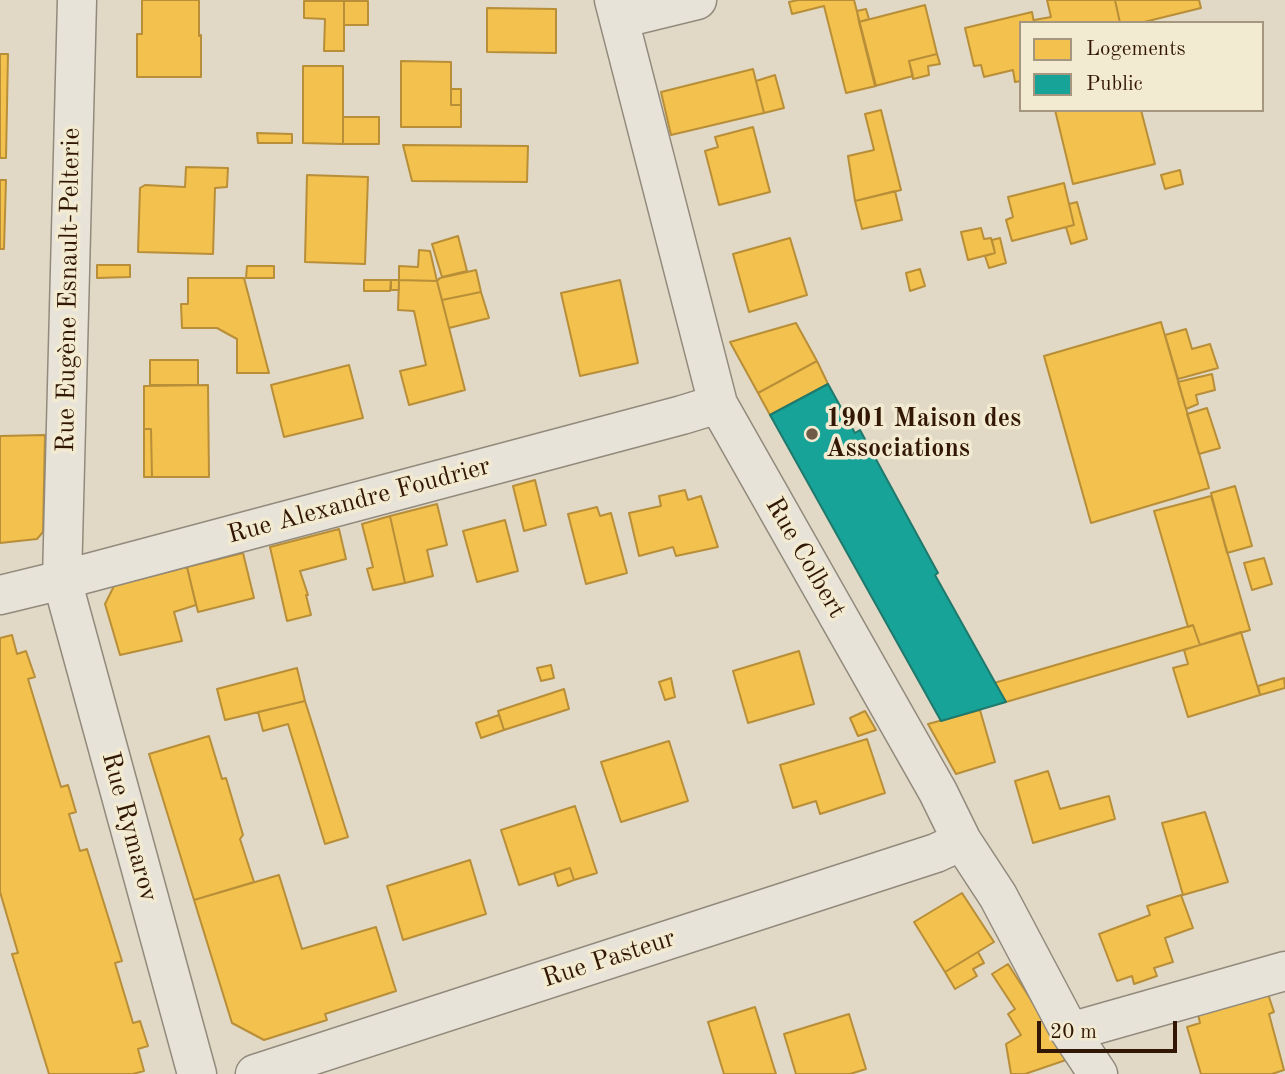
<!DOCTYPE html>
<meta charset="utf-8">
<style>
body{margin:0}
#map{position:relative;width:1285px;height:1074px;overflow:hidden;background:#e1d9c5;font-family:"Old Standard TT",serif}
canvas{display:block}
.legend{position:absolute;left:1019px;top:21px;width:245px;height:91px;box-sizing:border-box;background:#f3ead2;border:2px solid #a59680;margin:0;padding:9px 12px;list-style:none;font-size:21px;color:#311704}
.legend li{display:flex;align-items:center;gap:14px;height:35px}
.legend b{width:35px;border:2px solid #a59680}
.scale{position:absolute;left:1037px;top:1021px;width:140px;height:32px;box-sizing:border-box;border:4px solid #311704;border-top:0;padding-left:9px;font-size:21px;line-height:24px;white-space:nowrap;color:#311704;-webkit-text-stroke:5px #f3ead2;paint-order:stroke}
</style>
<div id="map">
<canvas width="1285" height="1074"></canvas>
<ul class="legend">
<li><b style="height:19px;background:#f2c14e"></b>Logements</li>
<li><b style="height:19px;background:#17a398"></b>Public</li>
</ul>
<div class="scale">20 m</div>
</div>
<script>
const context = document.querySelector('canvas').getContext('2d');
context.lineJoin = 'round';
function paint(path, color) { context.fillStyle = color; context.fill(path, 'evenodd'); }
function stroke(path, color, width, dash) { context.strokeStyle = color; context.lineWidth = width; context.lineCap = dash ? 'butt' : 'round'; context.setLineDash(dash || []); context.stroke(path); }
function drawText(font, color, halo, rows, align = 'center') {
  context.font = font + ' "Old Standard TT",serif'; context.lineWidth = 7; context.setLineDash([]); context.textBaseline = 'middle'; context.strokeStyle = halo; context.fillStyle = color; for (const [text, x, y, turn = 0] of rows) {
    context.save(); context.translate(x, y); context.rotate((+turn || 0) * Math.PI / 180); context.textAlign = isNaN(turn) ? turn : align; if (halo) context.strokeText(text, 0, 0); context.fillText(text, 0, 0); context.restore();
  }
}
const homes = new Path2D(`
 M142,0H199V36L201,35V77H137V34H142Z
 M798,0H854L876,86L846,93L824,6L792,14L789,2Z
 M1047,0H1115L1120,23H1034V20L1051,17Z
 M1115,0H1199L1201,8L1140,23H1120Z
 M304,1H344V51H324L325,19L304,18Z
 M344,1H368V25H344Z
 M925,5L937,54L909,61L913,76L875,86L859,22Z
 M487,8L556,9V53L487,52Z
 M866,9L869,19L859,22L857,11Z
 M1032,12L1034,23H1021V81L1015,82L1013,70L984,77L981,65L974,66L965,28Z
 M0,54H8L6,158H0Z
 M937,54L940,64L928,66L929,75L913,79L909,61Z
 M401,61L451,62V105H461V127H401Z
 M303,66H343V144L303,143Z
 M753,69L764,113L671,135L661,92Z
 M775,75L784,108L764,113L756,81Z
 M451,89H461V105H451Z
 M881,110L901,190L855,201L848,156L874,150L865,114Z
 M1055,110H1141L1155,164L1073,184Z
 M343,117H379V144H343Z
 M753,127L770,192L719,205L705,151L718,147L715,137Z
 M257,133L292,134V143H258Z
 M403,145L528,146L527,182L412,181Z
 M186,167L228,168L227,187L215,188L213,254L138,252L140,188L145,185L185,187Z
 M1180,170L1183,184L1165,189L1161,175Z
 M307,175L368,177L365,264L305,262Z
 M0,180H6L4,249H0Z
 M1064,183L1074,225L1012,241L1006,220L1013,217L1008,197Z
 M895,191L902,220L862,229L855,201Z
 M1077,202L1087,239L1071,244L1066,227L1074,225L1069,204Z
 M981,228L984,239L991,238L995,253L968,260L961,232Z
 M458,236L467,271L442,277L432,244Z
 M790,238L807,295L749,312L733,254Z
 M1000,238L1006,263L989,268L985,256L995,253L992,240Z
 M419,250L430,251L437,281L399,280V266L418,267Z
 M97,265H130V277L97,278Z
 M247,266H274V278H246Z
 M920,269L925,286L910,291L906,273Z
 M476,270L481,292L442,300L437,281L440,278Z
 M188,278H244L269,373H237V339L217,328H182L181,304H188Z
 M364,280H391L390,291H364Z
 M391,280H399V290H391Z
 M399,280L437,281L465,390L409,405L400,371L426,365L414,311L398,310Z
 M620,280L638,363L580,376L561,293Z
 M481,292L489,318L449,328L442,300Z
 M1161,322L1209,488L1091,523L1044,356Z
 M796,323L817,361L758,393L730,342Z
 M1186,329L1192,349L1210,344L1218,368L1178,379L1165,335Z
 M150,360H198V385H150Z
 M817,361L828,384L770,415L758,393Z
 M349,365L363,418L284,437L271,385Z
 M1212,374L1215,390L1196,395L1198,404L1186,409L1178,382Z
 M208,385L209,477H152L151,429H144V386Z
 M1207,408L1220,448L1199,454L1187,414Z
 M144,429H151L152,477H144Z
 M45,435L43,532L37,539L0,543V436Z
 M535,480L546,525L524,531L513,486Z
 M1235,486L1252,546L1227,553L1211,493Z
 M685,490L688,500L701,496L718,547L676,556L673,547L639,556L629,513L661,506L659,496Z
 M1211,496L1250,630L1200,645L1193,625L1188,627L1154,511Z
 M437,504L447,545L427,550L433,576L405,583L390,516Z
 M597,507L600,516L611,513L627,573L586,584L568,514Z
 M390,516L405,583L373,590L367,569L373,567L362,524Z
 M505,520L518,571L477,582L463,531Z
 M339,529L346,559L300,571L308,595H306L311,615L287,621L270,547Z
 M243,553L254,598L198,612L187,567Z
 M1264,558L1272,584L1252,590L1244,563Z
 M187,567L196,605L174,612L182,641L120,655L105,604L114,586Z
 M1193,625L1200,645L1006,702L994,683Z
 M1241,632L1260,695L1188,717L1173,668L1188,664L1184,650Z
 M12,635L17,654L26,651L35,677L28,679L61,787L68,785L76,812L69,814L80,851L87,849L122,961L115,963L133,1023L140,1021L148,1046L138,1049L144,1071L133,1074H49L12,954L18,953L0,892V638Z
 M799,651L814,704L748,723L733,671Z
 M551,665L554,678L541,681L537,668Z
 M297,668L305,701L225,720L217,689Z
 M671,678L675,697L665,700L659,682Z
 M1284,678L1285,688L1260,695L1258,686Z
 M564,689L569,709L504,730L498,711Z
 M305,701L348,837L325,844L288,724L263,731L258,712Z
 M980,710L995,762L956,774L928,724Z
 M865,711L876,730L858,736L850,718Z
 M499,715L504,730L481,738L476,723Z
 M209,736L222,779L226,778L243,835L240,839L254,882L194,900L149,754Z
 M867,739L885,793L820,814L816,801L793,808L780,765Z
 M669,741L688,801L621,822L601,762Z
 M1048,771L1060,809L1109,796L1115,819L1033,843L1015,781Z
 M575,806L597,873L574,880L570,868L519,885L501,830Z
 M1205,812L1228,882L1183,895L1162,823Z
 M470,860L486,914L403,940L387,886Z
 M570,868L574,880L558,886L554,873Z
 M279,875L302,949L376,927L396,991L325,1014L327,1020L264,1040L232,1023L194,900Z
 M962,893L994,942L945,972L914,922Z
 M1181,895L1193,928L1165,938L1173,962L1154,968L1157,976L1134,984L1132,976L1117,981L1099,934L1150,915L1147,906Z
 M978,952L984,963L973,969L977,976L955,989L945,972Z
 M1008,964L1069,1059L1025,1074H1011L1006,1044L1021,1035L1008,1014L1015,1009L992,974Z
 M1268,994L1274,1012L1269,1014L1284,1070L1272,1074H1201L1187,1027L1200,1023L1198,1014Z
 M755,1007L776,1074H724L708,1022Z
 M849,1014L866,1069L850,1074H796L784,1034Z`);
paint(homes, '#f2c14e');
stroke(homes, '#b88e38', 2);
const public = new Path2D(`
 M828,384L855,433L860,430L938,573L935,575L1006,702L941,721L770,415Z`);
paint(public, '#17a398');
stroke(public, '#1f796c', 2);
const minor = new Path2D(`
 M77,0L62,580L197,1074
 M614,0L718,404L938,792L962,841L998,896L1070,1032L1098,1074
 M619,19L697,0
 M0,595L62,580L682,415L718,404
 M1070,1032L1285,971
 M255,1074L936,853L962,841`);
stroke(minor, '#928a7c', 41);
stroke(minor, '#e7e3d9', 38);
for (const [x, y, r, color] of [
 [812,434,7,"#6f5b48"]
]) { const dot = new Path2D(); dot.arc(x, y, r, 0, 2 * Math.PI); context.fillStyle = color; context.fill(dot); stroke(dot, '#f3ead2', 2.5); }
drawText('26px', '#311704', '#f3ead2', [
 ["Rue Eugène Esnault-Pelterie",69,290,-89],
 ["Rue Alexandre Foudrier",359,501,-15],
 ["Rue Colbert",805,558,60],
 ["Rue Rymarov",129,827,75],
 ["Rue Pasteur",609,959,-18]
]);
drawText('bold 26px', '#311704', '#f3ead2', [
 ["1901 Maison des",826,419],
 ["Associations",826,449]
], 'left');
</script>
